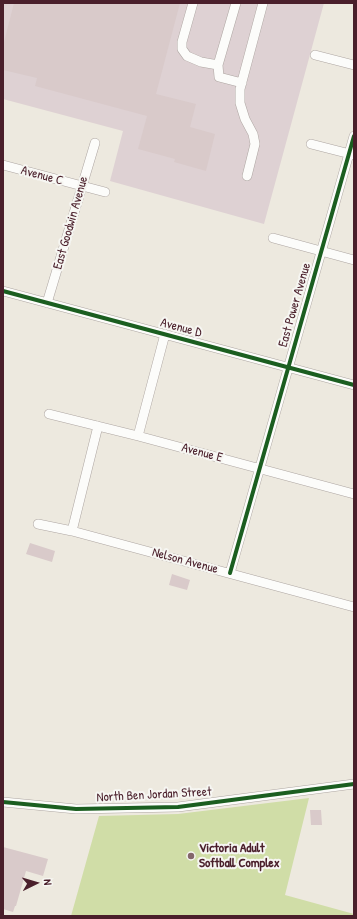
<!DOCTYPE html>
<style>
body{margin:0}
#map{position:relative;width:357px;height:919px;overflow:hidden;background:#ede9df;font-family:"Patrick Hand",sans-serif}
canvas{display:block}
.frame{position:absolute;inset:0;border:4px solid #4a1f2b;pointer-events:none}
.north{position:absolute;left:16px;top:863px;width:40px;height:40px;-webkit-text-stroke:3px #f6f6f2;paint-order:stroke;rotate:85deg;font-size:11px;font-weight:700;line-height:16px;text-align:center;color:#4a1f2b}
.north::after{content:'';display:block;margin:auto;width:14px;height:18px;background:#4a1f2b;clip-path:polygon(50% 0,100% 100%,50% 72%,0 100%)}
</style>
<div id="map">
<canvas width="357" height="919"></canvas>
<div class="frame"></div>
<div class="north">N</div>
</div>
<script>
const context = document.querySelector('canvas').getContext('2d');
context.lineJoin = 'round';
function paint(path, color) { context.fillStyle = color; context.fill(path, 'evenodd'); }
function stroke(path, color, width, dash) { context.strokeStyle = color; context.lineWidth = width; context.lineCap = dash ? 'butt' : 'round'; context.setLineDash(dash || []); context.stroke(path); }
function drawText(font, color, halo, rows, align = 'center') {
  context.font = font + ' "Patrick Hand",sans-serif'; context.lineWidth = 4; context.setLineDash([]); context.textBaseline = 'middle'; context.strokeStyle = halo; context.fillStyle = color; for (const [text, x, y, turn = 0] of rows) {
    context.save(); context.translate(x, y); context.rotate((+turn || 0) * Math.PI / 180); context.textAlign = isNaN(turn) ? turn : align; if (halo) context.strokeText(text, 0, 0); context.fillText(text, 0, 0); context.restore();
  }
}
paint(new Path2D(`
 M3,3H324L264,224L110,181L123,131L3,99Z`), '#ded1d3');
paint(new Path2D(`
 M309,798L285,895L354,914V916H71L99,816L178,814Z`), '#d0dda7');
paint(new Path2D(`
 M14,3H180L156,94L196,104L190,127L215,134L206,171L174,162L175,159L138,149L147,116L35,86L37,78L3,70V46Z
 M30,543L55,551L52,562L26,554Z
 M172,574L190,580L187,590L169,585Z
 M310,810H321L322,825H311Z
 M3,847L48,859L43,876L26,871L16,906H15L13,912L3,909Z`), '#d9caca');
const minor = new Path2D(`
 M193,3L182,42V49L187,56L201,62L218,65L219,77L242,83
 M315,55L354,65
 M218,65L236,3
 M311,144L354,155
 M3,165L105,192
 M247,176L255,144L253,134L245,119L240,103V89L263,3
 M273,238L354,260
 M3,291L354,385
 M47,303L95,143
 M49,414L138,436L354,494
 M138,436L165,334
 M38,524L72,531L354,607
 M72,531L98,426
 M230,573L354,136
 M3,802L76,809L178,807L354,784`);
stroke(minor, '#aea6a2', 10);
stroke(minor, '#fcfcfa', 9);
stroke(new Path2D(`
 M3,291L354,385
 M230,573L354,136
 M3,802L76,809L178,807L354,784`), '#1b5e20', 4);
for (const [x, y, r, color] of [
 [191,856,4,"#83666a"]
]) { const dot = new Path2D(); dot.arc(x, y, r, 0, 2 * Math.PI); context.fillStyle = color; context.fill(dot); stroke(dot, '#f6f6f2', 1.5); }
drawText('13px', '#4a1f2b', '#f6f6f2', [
 ["Avenue C",42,176,15],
 ["East Goodwin Avenue",71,223,-74],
 ["East Power Avenue",295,305,-74],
 ["Avenue D",181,328,15],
 ["Avenue E",202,453,15],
 ["Nelson Avenue",185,561,15],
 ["North Ben Jordan Street",154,795,-3]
]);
drawText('bold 13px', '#4a1f2b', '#f6f6f2', [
 ["Victoria Adult",199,849],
 ["Softball Complex",199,864]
], 'left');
</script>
